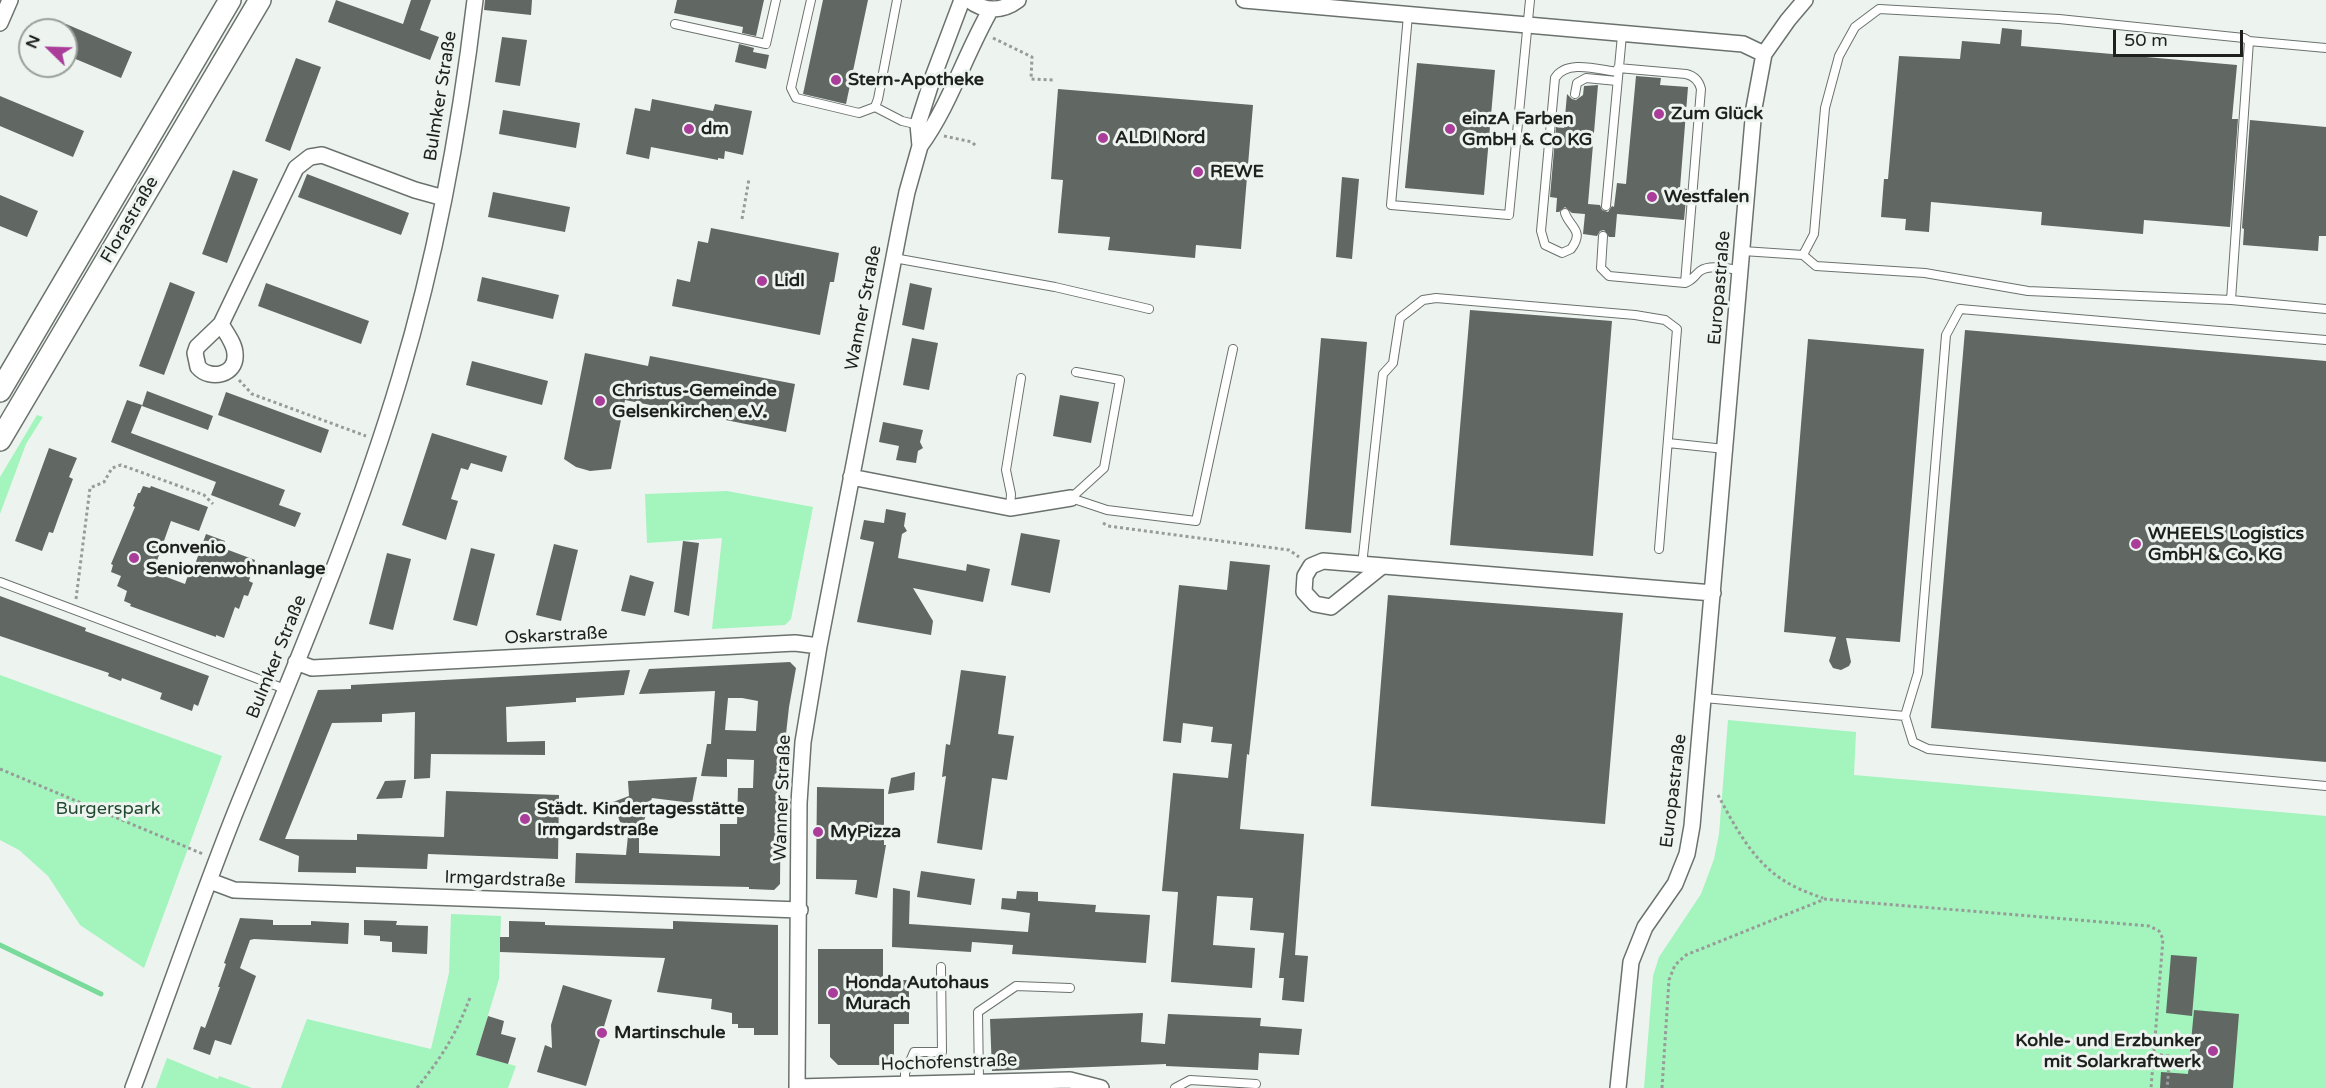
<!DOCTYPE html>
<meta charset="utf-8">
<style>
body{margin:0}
#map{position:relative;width:2326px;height:1088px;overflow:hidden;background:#edf4ef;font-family:"Varela Round",sans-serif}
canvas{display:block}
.north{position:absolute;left:18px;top:18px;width:60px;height:60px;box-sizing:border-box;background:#edf4ef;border:2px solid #9a9f9b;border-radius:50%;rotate:293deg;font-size:16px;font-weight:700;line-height:24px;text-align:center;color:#1e201e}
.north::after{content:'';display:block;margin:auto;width:21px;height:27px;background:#aa3c9a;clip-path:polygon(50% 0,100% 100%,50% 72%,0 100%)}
.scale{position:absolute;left:2113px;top:30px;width:130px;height:27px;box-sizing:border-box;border:3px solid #1e201e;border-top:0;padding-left:8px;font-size:18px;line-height:21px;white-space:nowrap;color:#1e201e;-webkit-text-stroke:4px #edf4ef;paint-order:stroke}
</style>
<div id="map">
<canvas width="2326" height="1088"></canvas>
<div class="north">N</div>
<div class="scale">50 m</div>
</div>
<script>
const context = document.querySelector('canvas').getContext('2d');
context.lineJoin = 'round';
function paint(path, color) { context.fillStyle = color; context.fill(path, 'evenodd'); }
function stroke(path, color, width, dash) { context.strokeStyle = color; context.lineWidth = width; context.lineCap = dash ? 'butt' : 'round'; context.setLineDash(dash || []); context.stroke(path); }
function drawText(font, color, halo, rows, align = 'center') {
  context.font = font + ' "Varela Round",sans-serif'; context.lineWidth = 6; context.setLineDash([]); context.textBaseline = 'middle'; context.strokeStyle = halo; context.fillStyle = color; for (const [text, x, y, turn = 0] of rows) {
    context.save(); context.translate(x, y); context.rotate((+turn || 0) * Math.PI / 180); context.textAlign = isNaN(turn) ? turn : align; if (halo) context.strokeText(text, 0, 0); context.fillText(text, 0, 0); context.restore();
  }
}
paint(new Path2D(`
 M37,415L43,417L26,444L0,514V477Z
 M727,491L813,507L791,619L785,625L712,629L722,538L647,543L645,494Z
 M0,675L222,756L144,968L80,925L48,876L19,850L0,840Z
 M1728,720L1856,732L1854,775L2326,816V1088H1644L1653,976L1659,957L1701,894L1714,859L1719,834Z
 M451,914L501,916L499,979L476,1055L516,1066L508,1088H281L307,1019L431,1049L449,973Z
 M167,1058L218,1079L219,1076L252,1088H156Z`), '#a3f4bd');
stroke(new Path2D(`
 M0,945L101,994`), '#79da9b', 5);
paint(new Path2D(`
 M336,0L403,24L411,0H431L420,30L439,37L430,60L328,22Z
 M485,0H532L531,15L484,10Z
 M677,0H764L756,36L742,33L743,27L674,13Z
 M823,0H868L846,104L803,94Z
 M66,24L132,52L121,78L66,55Z
 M2002,28L2022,30L2021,46L2237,65L2232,119H2238L2230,227L2144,220L2143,234L2041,225L2042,212L1931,202L1929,232L1905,230L1906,219L1881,217L1884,179H1888L1899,56L1960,59L1962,41L2000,44Z
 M502,37L527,40L520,86L495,82Z
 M739,44L754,48L753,52L769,55L766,69L735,62Z
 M296,58L321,67L290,151L265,141Z
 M1417,63L1495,70L1484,195L1405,188Z
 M1636,76L1661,78L1660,85L1688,87L1680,188L1687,189L1684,220L1617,214L1615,237H1609L1604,230L1600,231L1597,236L1583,234L1585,214L1572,213L1565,207L1559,212H1556L1557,198L1550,197L1556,127L1564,128L1567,94L1572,99L1576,100L1583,95L1584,86L1598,85L1588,204L1600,205L1602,210L1608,212L1612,206L1614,207L1617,183L1626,184Z
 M1058,89L1253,105L1241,249L1196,245L1195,258L1141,253L1108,250L1110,237L1058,233L1063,180L1051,179Z
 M0,96L84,131L73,157L0,126Z
 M652,99L713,111L715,104L752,111L743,155L725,151L724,159L718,158V160L651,147L649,159L626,154L635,108L650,111Z
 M503,110L580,123L576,148L499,134Z
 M2250,120L2326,127V236H2319L2318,251L2243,245L2244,229L2242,228Z
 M233,170L258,179L227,263L202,254Z
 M307,174L409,213L401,235L298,197Z
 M1342,177L1359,179L1352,259L1336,257Z
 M493,192L570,207L565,232L488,217Z
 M0,195L38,211L27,237L0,226Z
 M711,228L839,253L834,282H830L820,335L672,306L677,279L690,282L698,241L708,243Z
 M482,277L559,295L553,319L477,301Z
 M170,282L195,292L164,375L139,366Z
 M266,283L369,321L361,344L258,306Z
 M910,283L932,288L924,330L902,325Z
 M1470,310L1612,321L1593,556L1450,545Z
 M1965,330L2326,361V762L1931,728Z
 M912,338L938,343L929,390L903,385Z
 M1321,338L1367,342L1351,533L1305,529Z
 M1808,339L1924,349L1900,642L1846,638L1851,662L1849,666L1841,670L1833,668L1829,661L1836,637L1784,632Z
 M585,353L648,366L650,356L795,384L786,432L625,400L611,469L590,471L576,467L564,459Z
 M472,361L548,381L542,405L466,385Z
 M147,391L213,416L208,430L142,406Z
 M226,392L329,430L321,453L218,415Z
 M1060,395L1099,402L1091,443L1053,436Z
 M127,400L142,405L131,433L285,490L279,505L301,513L295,527L211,495L216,482L111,442Z
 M883,422L923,430L920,442L923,448L918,451L916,463L896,460L899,446L879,442Z
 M432,433L507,456L502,472L471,463L468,470L461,468L451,499L458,501L446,540L402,525Z
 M49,448L77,458L69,477L73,479L59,516L53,533L49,532L42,551L15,541Z
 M143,486L150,488L151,486L208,507L199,531L171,521L153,572L185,584L191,566L194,567L206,534L225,541L223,548L255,560L249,581L253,583L248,596L244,595L239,609L235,607L224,638L216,635V637L166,619L130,606L131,604L124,601L127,591L117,586L121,576L111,572L113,565L111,564L135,507L133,506L138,493H140Z
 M886,509L906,513L904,526L907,531L902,534L898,558L966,571L967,564L990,569L983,602L913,588L933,621L931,635L857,622L874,542L860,539L864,520L884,523Z
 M1021,533L1060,540L1050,593L1011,585Z
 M683,541L699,543L689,616L674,612Z
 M554,544L578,550L561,621L536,615Z
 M471,548L495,554L477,626L453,620Z
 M387,553L411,559L393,630L369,624Z
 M1230,561L1270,565L1249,755L1247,754L1240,829L1304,834L1295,955L1308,956L1304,1002L1282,1000L1284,978H1279L1284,933L1250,930L1253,898L1217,896L1213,945L1255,948L1252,988L1171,982L1178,892L1162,891L1173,773L1228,778L1232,744L1211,742L1213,727L1183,723L1181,743L1163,741L1179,585L1227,590Z
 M630,575L654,582L645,616L621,611Z
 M1388,595L1623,613L1605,824L1371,806Z
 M0,596L86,628L85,631L209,676L198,706L194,704L192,711L160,699L162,693L122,678L121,681L108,676L109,673L0,636Z
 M790,662L796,668L789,707L781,779L780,884L774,890L749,889V887L575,883L576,853L626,855L629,826H632L620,822L613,802L629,796L628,781L697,777L692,803L652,798L641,829L639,828V853L720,856V824H737L738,788H753L754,760L727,759V777L701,776L707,744H711L715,691L639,694L649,669ZM728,698H742L758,701L756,731L725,730Z
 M630,670L624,695L576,698V702L506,707L507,742L545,741V755L431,754L430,778L414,779L415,712L382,714V722L332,723L285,839L357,840V834L444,837L446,791L559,795L558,859L428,854L427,869L356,867V873L298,872L299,856L259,840L318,690L351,689V685Z
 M961,670L1006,676L998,734L1014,736L1007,780L992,778L982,850L937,843L946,776L942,777L946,744L950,745Z
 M915,772L914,790L888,794L891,778Z
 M406,780L402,798L376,799L385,781Z
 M817,787L884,789V845H886L877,898L855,894L857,880L816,879Z
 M921,871L975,879L971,905L917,897Z
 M893,888L910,891L909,924L1028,932L1030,913L1001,909L1002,898L1016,899L1017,891L1038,892V901L1096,905L1095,912L1150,915L1146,963L1012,954L1013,945L972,942L971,952L892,947Z
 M240,918L273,920V925H311V921L349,923L348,944L254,939L250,940L240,968L256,976L231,1045L215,1040L210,1055L193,1049L201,1026L205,1028L220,987H218L226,964L224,963Z
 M364,920L397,921L396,925L428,926L427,954L392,952V942L380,941V936L364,935Z
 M509,921L545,922V925L673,929V921L778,925V1035H754V1028H738V1024H732V1013L711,1009L712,999L657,992L665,958L500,952V937H509Z
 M818,949H883V980H909V1024H894V1065H838L830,1057V1024H818Z
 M2171,955L2197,957L2192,1016L2166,1013Z
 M563,985L612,1000L586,1086L537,1072L545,1045L552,1048L551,1025Z
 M2194,1010L2239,1014L2233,1088H2160L2161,1072L2188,1074Z
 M1143,1013L1141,1042L1165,1044L1168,1014L1261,1018L1260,1026L1302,1029L1299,1055L1259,1053L1258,1070L1166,1066V1064L992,1071L990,1019Z
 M488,1016L504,1021L501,1034L516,1038L508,1064L476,1055Z`), '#616762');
const service = new Path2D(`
 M811,0L791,88L796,98L859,113L875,107L878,99L897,0
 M1408,15L1391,205L1509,215L1530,0
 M675,24L766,44L776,0
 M2249,41L2326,48
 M1618,68L1686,74C1695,76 1699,81 1701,89L1685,283
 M1575,94L1577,83L1586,78L1617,81
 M875,107L902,121L919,125
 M1606,206L1622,35
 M1565,213C1570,228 1585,230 1571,249L1562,253L1545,245L1541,231L1555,78C1567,59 1599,70 1618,72
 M1603,236L1601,268L1609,276L1685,283C1693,280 1694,276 1700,271C1710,264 1729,269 1741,270
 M1743,251L1803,255L1816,266L1925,273L2028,291L2231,300L2249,41L2244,38L2059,19L1879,9L1855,27L1839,56L1825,108L1814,234L1803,255
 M894,258L1055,287L1149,309
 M2231,300L2326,309
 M2326,340L1960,309L1946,335L1918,673L1905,716L1913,742L1928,749L2326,786
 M1076,372L1120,380L1104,468L1071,498L1107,510L1196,521L1233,349
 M1668,443L1725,449
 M1010,508L1011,494L1006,470L1021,378
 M1362,565L1383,374L1393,363L1400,318L1423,300L1436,298L1635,315L1665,320L1677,329L1659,549
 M0,582L285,689
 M1704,698L1905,716
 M979,1082L978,1012L1016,986L1070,988
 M905,1084V1073L914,1052H942L941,967
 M1175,1088L1190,1080L1256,1084`);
const minor = new Path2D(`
 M969,0C984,12 1002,12 1018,0
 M1244,0L1743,44L1764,54
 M0,23L10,0
 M920,146C950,105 965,54 991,9
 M221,324C226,333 235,344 235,354C237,375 210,381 198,367L195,353L197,347L221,324L296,168L310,157L322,155L415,190L444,198
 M851,477L1010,508L1071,498
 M1381,567L1331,607L1315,604L1304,592L1305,576L1311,566L1323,561L1713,593
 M296,662L312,668L795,643L819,646
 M210,881L234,890L800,910
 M797,1087L1070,1080L1101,1088
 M133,1088C168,995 200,900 237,808C295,666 356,525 400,377C437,254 460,127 475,0
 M797,1088L799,803L803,742L819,646L900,226L907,192L920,146L918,124L933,77L962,0
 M1618,1088L1631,962L1645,927L1675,884L1687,854L1692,826L1754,108L1764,54L1788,20L1805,0`);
const secondary = new Path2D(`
 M0,391L230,0
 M0,440L260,0`);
stroke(service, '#6b726d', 10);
stroke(minor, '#6b726d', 18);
stroke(secondary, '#6b726d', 24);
stroke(new Path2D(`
 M993,38L1032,57L1031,79L1053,80
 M944,136L972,142L976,146
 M742,219L749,179
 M239,380L252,394L366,436
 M1103,523L1108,526L1289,550L1299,557
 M76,599L90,488L104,482L112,468L121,465L204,495L213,504
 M0,769L203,854
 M1718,795C1734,825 1752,859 1780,878C1793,887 1808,893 1823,898
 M2154,1054L2170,1056L2167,1088
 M417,1088C443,1055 456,1035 471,995
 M1662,1088L1669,980L1675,965L1686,955L1825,899L2149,926L2159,931L2163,939L2151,1088`), '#989c99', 3, [3, 3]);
stroke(service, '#fff', 8);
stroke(minor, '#fff', 15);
stroke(secondary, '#fff', 21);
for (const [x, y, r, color] of [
 [836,80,6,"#aa3c9a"],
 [1659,114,6,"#aa3c9a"],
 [689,129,6,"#aa3c9a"],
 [1450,129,6,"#aa3c9a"],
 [1103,138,6,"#aa3c9a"],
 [1198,172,6,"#aa3c9a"],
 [1652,197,6,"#aa3c9a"],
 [762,281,6,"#aa3c9a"],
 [600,401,6,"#aa3c9a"],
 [2136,544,6,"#aa3c9a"],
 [134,558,6,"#aa3c9a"],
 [525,819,6,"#aa3c9a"],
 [818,832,6,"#aa3c9a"],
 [833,993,6,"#aa3c9a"],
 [602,1033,6,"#aa3c9a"],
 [2213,1051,6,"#aa3c9a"]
]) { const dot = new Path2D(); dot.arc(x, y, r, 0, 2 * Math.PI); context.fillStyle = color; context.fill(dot); stroke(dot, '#edf4ef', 2); }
drawText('bold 18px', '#1e201e', '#edf4ef', [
 ["Stern-Apotheke",848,80],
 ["Zum Glück",1671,114],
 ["einzA Farben",1462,119],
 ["GmbH & Co KG",1462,140],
 ["dm",701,129],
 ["ALDI Nord",1115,138],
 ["REWE",1210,172],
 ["Westfalen",1664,197],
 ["Lidl",774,281],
 ["Christus-Gemeinde",612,391],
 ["Gelsenkirchen e.V.",612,412],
 ["WHEELS Logistics",2148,534],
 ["GmbH & Co. KG",2148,555],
 ["Convenio",146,548],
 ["Seniorenwohnanlage",146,569],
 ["Städt. Kindertagesstätte",537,809],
 ["Irmgardstraße",537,830],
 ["MyPizza",830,832],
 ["Honda Autohaus",845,983],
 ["Murach",845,1004],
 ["Martinschule",614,1033],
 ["Kohle- und Erzbunker",2201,1041,"right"],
 ["mit Solarkraftwerk",2201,1062,"right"]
], 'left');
drawText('18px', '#1e201e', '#edf4ef', [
 ["Bulmker Straße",441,96,-81],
 ["Florastraße",130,220,-60],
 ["Europastraße",1720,288,-85],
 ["Wanner Straße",864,308,-79],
 ["Oskarstraße",556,636,-3],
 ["Bulmker Straße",277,657,-68],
 ["Europastraße",1674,791,-83],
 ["Wanner Straße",783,798,-88],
 ["Irmgardstraße",505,880,2],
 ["Hochofenstraße",949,1063,-2]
]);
drawText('18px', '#214930', '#edf4ef', [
 ["Burgerspark",108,809]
]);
</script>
